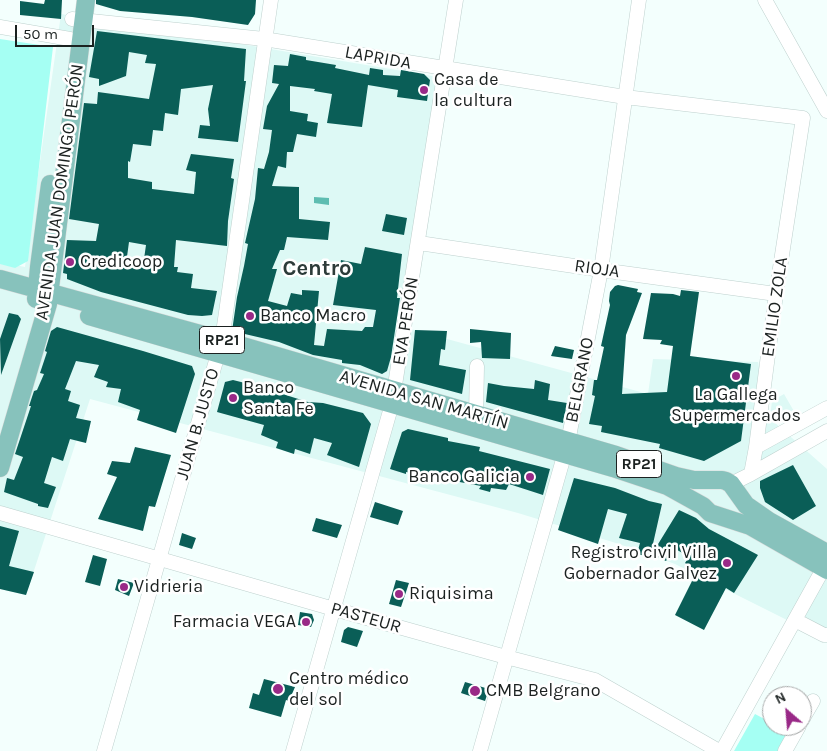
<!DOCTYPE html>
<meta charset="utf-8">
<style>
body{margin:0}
#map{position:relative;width:827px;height:751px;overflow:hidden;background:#f3fffd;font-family:Karla,sans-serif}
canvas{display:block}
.north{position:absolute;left:762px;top:686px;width:50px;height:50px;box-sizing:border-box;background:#fff;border:1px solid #a4a6a6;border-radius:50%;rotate:333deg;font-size:14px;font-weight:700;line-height:20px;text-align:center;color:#1b2120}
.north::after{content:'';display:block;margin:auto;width:18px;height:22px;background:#992987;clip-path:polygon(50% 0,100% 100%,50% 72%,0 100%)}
.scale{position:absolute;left:15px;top:25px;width:79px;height:22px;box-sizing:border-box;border:2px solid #1b2120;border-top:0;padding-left:6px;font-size:15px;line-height:18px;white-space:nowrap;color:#1b2120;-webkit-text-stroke:4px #fff;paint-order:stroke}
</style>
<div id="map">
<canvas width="827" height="751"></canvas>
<div class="north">N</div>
<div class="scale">50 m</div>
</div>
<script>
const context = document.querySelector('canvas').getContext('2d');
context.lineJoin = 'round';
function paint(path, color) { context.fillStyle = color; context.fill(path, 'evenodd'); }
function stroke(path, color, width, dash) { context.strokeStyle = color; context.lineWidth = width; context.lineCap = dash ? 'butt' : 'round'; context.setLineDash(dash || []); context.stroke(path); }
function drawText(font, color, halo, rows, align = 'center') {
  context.font = font + ' Karla,sans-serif'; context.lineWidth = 5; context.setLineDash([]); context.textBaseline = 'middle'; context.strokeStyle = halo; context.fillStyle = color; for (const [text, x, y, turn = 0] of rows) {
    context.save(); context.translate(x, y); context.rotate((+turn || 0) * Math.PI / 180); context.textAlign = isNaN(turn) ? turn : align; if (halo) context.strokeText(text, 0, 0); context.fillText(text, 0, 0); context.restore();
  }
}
paint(new Path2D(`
 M61,14L444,78L396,325L648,394L653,359L758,362L770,417L772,401L784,394L795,413L776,423L774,422L827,469V640L675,564L619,544L518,513L90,399L26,595L0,589V262L25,267Z`), '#ddf9f5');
paint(new Path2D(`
 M0,39L53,47L28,261L15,268L0,264Z
 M755,714L772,723V726H777L791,733L780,751H734Z`), '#a5fff3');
paint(new Path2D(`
 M314,197L329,198V205L314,203Z`), '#5ebdb1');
paint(new Path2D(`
 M45,0H62L61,19L20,15V1L44,4Z
 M96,0H256L255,14L248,25L192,17L120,11L96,4Z
 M97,31L246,49L244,81H246L238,142L198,138L200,125L210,126L208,109L213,85L181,89L178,115L165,113L163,131L153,130L151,146L133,144L130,162L128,161V178L152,182V189L194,194L196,172L186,170L191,154L234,159L231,178L234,179L228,221L227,246L176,240L174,267H178L177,272L193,274L191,288L217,291L212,315L202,316L188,315L101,292L67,279V274L63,273L67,240L96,241L99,224L69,219L84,103L97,104L98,92L149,99L156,64L145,63L147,55L129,52L126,76L99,86V79L89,77ZM129,242L146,245L143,266L126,264Z
 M290,54L306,57V60L336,65L335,68L369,75L370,68L383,70V75L400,76L401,70L424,74L430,80L427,101L397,97L398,90L368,85L362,127L327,123L332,94L314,91L315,89L290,86V111L308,114L307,121L318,123L316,137L297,134L293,152H287L286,168L278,166L272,186L299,187V219L330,222L328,240L287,237L284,250H280L272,269H277L268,301L287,306L291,293L302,295V290L319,291L314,345L324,346L327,329L362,331L365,327H373L376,310L333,305L341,260L361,264L365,247L402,254L397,298H400L391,357L387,371L382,374L360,365L342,363V360L313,355L279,342L232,331L237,297L244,266L248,244L245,243L255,199L258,168L264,169L269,152L272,130L263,129L267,106L279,84L272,83L274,65L288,66Z
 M386,214L407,218L404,235L382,231Z
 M618,285L638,289L637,292L642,293L626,335L622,394L667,392L673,346L660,344L662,340L643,339L651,293L673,294L680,296L681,290L699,292L690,356L751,364L741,441L704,461L659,448L660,444L601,432L602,426L589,424L595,396L592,395L594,380H597L604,347L601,346L610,305L609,301L610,292L615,286Z
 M9,313L18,315L21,319L1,375L0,339Z
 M57,327L143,351L192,366L195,374L176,433L137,420L140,410L118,402L121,389L106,387L108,382L94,377L99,365L76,361L65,389L71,391L68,401L80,405L76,418L91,421L86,443L70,439L63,461L52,457L44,483L56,487L48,508L38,506V504L4,492L7,478L14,480L23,457L15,454L31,406H29L34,391L37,390L44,374L40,373L47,352L45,351L51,331Z
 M470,329L511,333L510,359L482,358L481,342L470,343Z
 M415,330L447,331L445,350L441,349L439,365L466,370L462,394L410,380Z
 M555,346L574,350L572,359L551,356Z
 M233,380L257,386L308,402L323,403L363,413L371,424L359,467L327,455L332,443L314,438L310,454L295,449L294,454L276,448L278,442L261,435L264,425L217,412L225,382Z
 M535,380L550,384L548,400L567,403L563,423L486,402L488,383L504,386L534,389Z
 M408,429L448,438V441L480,447L479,451L550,469L543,495L509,484L506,490L491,488L490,492L479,489L481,486L406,472V474L390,469L402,432Z
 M135,447L171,455L155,507L149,506L143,531L98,519L117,477L107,474L112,461L130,463Z
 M793,465L816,506L793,520L765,502L760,488V481Z
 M574,478L615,488L649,501L662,504L650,557L637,554L640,543L619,538L627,514L608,509L598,544L558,530Z
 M375,502L403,511L398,525L370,517Z
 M679,510L696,518L709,529L758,555L734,593L726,588L704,630L675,615L697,571L685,563L689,557L674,548L666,561L652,554Z
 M316,518L342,525L337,538L312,531Z
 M0,526L19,531L9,566L34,572L26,595L0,589Z
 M182,533L196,538L192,549L179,545Z
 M93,555L107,559L100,586L85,582Z
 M118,579L134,583L129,596L115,590Z
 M396,580L409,583L401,607L389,604Z
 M300,612L312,614L314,620L311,627L298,625Z
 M348,627L363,631L357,647L341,642L344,630Z
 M264,679L295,687L289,701L286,700L281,717L249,708L253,693L259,695Z
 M465,682L489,689L485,701L461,693Z`), '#0a5e57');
const minor = new Path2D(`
 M765,0L827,111
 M72,19L264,39L625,97L803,118
 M0,27L70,39
 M419,243L601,270L776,294
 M476,415L477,366
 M756,447L827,408
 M751,474L827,431
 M731,484L751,474L756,447L776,294L803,118
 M0,513L334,609L506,657L595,680L719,751
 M795,620L824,635H827
 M802,720L813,701
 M104,751L222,340L271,0
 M293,751L392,404L456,0
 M480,751L568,442L601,270L639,0
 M722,751L827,562
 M785,751L799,726`);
const major = new Path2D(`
 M0,279L222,340L616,455L676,476L694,480H722L726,481L731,484L746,505L769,521L827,553
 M36,299L39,267L50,184
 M89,316L613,468L667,486L703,506L710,513L750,526L827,570
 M0,468L48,304L86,0`);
stroke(minor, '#bed1ce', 15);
stroke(major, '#dbdbdb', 19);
stroke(minor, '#fff', 14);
stroke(major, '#87c2bc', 18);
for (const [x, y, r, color] of [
 [424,90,5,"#992987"],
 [70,262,5,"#992987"],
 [250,316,5,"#992987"],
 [736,376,5,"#992987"],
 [233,398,5,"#992987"],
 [530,477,5,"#992987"],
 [727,563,5,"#992987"],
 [124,587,5,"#992987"],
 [399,594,5,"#992987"],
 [306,622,5,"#992987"],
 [278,689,6,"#992987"],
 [475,691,6,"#992987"]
]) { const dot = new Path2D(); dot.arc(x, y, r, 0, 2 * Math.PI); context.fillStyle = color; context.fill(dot); stroke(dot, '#fff', 2); }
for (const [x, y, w] of [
 [222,340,45],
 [639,464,45]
]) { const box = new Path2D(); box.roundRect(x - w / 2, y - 13.5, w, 27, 4); context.fillStyle = '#fff'; context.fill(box); stroke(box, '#1b2120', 1); }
drawText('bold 16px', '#1b2120', null, [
 ["RP21",222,340],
 ["RP21",639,464]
]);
drawText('18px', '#1b2120', '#fff', [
 ["LAPRIDA",378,58,10],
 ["AVENIDA JUAN DOMINGO PERÓN",60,192,-82],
 ["RIOJA",597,269,8],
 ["EMILIO ZOLA",775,307,-82],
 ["EVA PERÓN",406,321,-81],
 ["BELGRANO",580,380,-79],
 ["AVENIDA SAN MARTÍN",424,400,16],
 ["JUAN B. JUSTO",198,424,-74],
 ["PASTEUR",366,618,16]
]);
drawText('18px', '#1b2120', '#fff', [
 ["Casa de",434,80],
 ["la cultura",434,101],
 ["Credicoop",80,262],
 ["Banco Macro",260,316],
 ["Banco",243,388],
 ["Santa Fe",243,409],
 ["La Gallega",736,395,"center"],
 ["Supermercados",736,416,"center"],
 ["Banco Galicia",520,477,"right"],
 ["Registro civil Villa",717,553,"right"],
 ["Gobernador Galvez",717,574,"right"],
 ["Vidrieria",134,587],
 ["Riquisima",409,594],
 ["Farmacia VEGA",296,622,"right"],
 ["Centro médico",289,679],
 ["del sol",289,700],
 ["CMB Belgrano",486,691]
], 'left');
drawText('bold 22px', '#2c3b39', '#fff', [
 ["Centro",317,269]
]);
</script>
